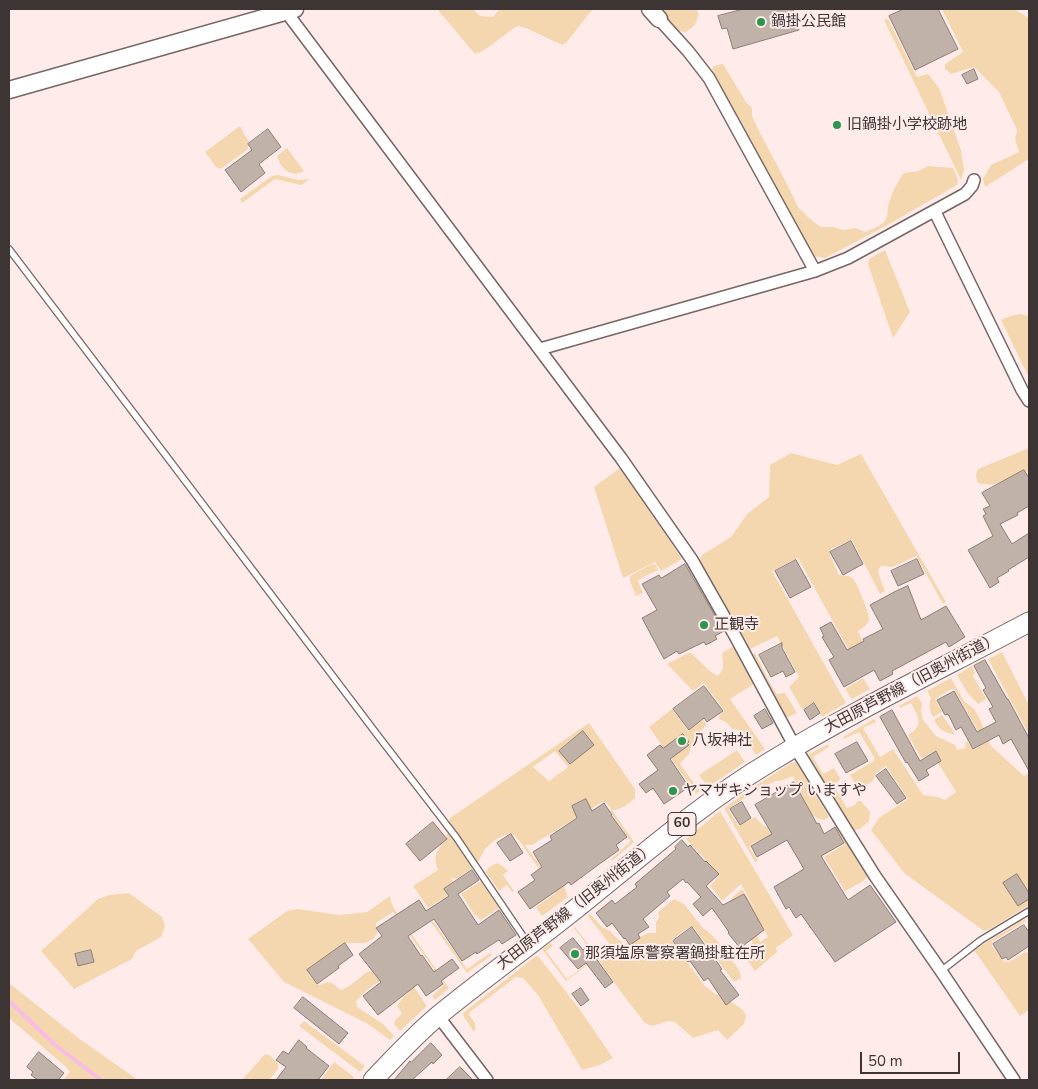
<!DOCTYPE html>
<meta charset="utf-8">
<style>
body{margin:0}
#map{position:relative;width:1038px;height:1089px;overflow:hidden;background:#ffecea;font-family:"Nunito Sans",sans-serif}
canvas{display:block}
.frame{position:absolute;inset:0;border:10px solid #3c3534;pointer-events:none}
.scale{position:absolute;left:860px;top:1052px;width:100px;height:22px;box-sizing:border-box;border:2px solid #3c3534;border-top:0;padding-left:6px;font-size:15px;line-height:18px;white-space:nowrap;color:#3c3534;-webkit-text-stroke:4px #ffecea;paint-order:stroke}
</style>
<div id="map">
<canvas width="1038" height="1089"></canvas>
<div class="frame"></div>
<div class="scale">50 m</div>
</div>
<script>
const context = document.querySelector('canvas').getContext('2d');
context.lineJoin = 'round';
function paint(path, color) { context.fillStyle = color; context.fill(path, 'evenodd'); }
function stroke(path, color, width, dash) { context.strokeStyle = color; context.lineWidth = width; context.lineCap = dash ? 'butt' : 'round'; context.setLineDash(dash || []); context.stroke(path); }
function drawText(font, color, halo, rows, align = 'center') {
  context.font = font + ' "Nunito Sans","Noto Sans JP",sans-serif'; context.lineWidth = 4; context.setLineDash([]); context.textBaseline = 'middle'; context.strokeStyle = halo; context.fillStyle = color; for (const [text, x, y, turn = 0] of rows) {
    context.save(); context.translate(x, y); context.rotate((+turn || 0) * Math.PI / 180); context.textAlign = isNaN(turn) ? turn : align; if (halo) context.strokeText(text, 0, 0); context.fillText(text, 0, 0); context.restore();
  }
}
paint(new Path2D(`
 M437,9H473L480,16L493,17L497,12L501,9H591L592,10L566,43L562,45L526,28L518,26C503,34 489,50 475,54Z
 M661,9H696L699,14L695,25L686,32C673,32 665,21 661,9Z
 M942,9H1014L1029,18V159L985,187L983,179L991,165L1019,152L1015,139L1017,130L999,92L974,67L951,74L945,69V64L963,52Z
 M888,19L917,77L928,74L939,88L961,150L964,170L961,180L884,20Z
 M723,64L746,102L752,108V116L760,133L786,182L798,207L810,219L821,227H834L843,230L856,228L865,232C871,229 879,227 884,222C889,217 887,209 889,203C892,192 897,182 904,173L918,171L928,166L953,168L958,179L957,185L884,227L825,258L813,256L712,70L714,66Z
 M240,126L249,142L248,149L221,169L216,167L205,152Z
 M287,148L304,171C292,178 281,170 277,156Z
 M278,175L298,180L310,179L301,185L275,179L242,203L240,199L272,176Z
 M885,250L910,312L893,338L868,264L869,259Z
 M1021,314L1029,316V378L1001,320L1013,315Z
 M1029,448V471C1013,477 995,489 978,483C976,478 975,474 978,469Z
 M791,453L837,465L861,454L946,602L943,604L916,556L893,567L881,566L878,570L880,578L885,591L880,594L852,540L831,549L830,555L839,575C844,576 851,575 854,580C858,585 870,614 869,620C868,625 861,629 858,631L866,649L852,656L798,558L772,571L846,703L822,717L814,703L802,709L789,687L799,677L777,636L750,649L740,630L734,624L702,569L700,560L702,555L731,537L748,513L769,497L770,465Z
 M620,468L682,559L661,571L655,562L623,578L594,487Z
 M652,564L656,565L658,570L643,577L638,581L643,593L636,596L630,581V576Z
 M734,646L755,681L754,684L730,699L765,749L756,755L746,740L744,736L739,730L732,729L727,723L719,719V716L724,710L704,683L693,691L667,664L688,653H691L710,671L717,676C725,671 723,662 722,653Z
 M1002,652L1029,705V734L988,659Z
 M755,653L770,683L777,694L785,693L797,713L787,718L753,654Z
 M972,666L975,673L973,676L986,699L978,704L967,692L957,675Z
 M863,678L870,689L852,699L845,689Z
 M951,678L964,701L974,709L979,717L991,746L1024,776L1029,773V905L990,929L984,931L904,873L871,830L880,817L908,799L886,766L876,773L873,781L867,785L859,789L856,785L850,775L874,761V757L859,732L844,739L843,737L874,719L876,722L863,728L880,757L893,749L923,795L938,797L945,800L956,792L938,763L941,760L935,751L929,756L921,758L908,735C925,725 918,717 911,703L900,708L899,706L917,696L922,703L921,712L923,720L936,736L955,745L957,750L966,748L965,744L967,741L974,750L985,743L954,689H951L935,699L942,712L933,717C930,711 928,705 931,698L927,691Z
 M672,709L688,731L703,720L707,724L699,733L691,747L689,754L680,764L700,791L696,794L649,727Z
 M942,715L955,733L954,734C943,733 939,729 934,720Z
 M589,723L635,789V798C628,804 622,810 612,810L634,842L612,861L611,859L629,843L630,841L610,811L611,809L606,802H602L532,845H525L544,871L549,867L564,886L568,897L542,916L536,907L556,893L520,842L514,835L509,833L495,840L485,849L478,862L470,870L456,879L451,878L458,889L428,908L413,886L438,870C430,848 443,851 447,834C449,828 448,823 450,818ZM583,732L570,763L559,750ZM555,751L568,767L549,781L533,767Z
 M828,744L829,747L813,757L823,774L834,768L840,778L839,781L833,785L847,808L855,805L857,801H861L870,812L869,821L860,829L853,831L808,755Z
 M737,750L745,762L708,787L699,775Z
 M796,762L829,817L824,820L819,819L812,815L793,776L781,781H776L755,791L752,788L791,763Z
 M744,794L746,797L728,809L739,826L755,817L764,826L779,831L770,837L753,843L749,847L758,861L755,862L724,808Z
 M720,811L793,935L776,948L777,952L755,971L741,952L753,942C746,933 727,912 731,900C733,896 738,892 742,889L756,911L741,884L722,901L710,886L720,875L686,839ZM744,894L768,937L760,942L735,898Z
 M837,825L868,876L862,882L845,891L824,857L845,844L835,827Z
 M497,863L503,866L508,871L503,875L514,891L512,892L507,885L499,891L486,872L489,867Z
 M481,881L499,908L481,920L474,914L461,894Z
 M129,893L162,917L165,926L161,937L136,951L132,959L74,989L41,951L98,899L109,895ZM91,950L94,962L78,966L75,954Z
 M390,896L391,902L395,910L449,988L435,1000L432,996L443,986L444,983L393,912L376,923L377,934L373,939L365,943H346L311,969L309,974L316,984L320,985L327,982L332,983L341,990L349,986L367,972L376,971L393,956L427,1006L400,1031L394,1024L395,1020L402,1014L397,1006L401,1000L409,992L410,988C402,986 394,981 386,980C377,979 362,995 356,1001L357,1007L383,1024L394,1036L390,1040L368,1024L284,982L248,939L287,911L298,909L339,915L367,912Z
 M674,899L684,904L702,927L711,934L726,951L730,959L735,964L740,972L741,978L736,981H733L694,928L690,927L671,940L704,985L715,994L733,1003L743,1010L746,1016L744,1024L727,1040L718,1030L693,1038L675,1022L668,1021L652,1026L645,1023L623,995L600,962C599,954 605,951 611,946L588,916L590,914L602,927L610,931L618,939L625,944L648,933H656V922L659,918L658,912Z
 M1025,919L1026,921L992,942V946L1003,961L1009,962L1025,952L1029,953V1010L1020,1016L974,950Z
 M433,921L467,969L490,953L492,955L467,973L431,922Z
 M575,927L598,957L566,981L542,949L551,943L553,946L546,951L567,979L596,957L574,928Z
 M536,956H538L578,1007L613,1058L600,1065L582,1070L538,995L523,978L516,977L470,1012L469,1015C473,1020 478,1025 474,1032L464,1017L463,1013Z
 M9,983L77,1037L138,1080H63L70,1072L66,1067L9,1018Z
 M304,1021L365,1066L360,1072L299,1026Z
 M265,1054L271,1056L278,1064V1069L269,1080H242Z
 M334,1062L353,1076L354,1080H321Z`), '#f4d7af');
stroke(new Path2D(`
 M9,1001L54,1044L101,1080`), '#f8bce6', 4);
const building = new Path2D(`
 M744,9H793L799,30L733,49L727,28L722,29L718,16Z
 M904,9H938L958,49L915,70L889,16Z
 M974,69L978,79L967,84L962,75Z
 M268,129L281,147L259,164L265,173L241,192L225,170L252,150L248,144Z
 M1024,470L1029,478V506L1017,513L1018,515L1000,524L1012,544L1029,533V557L1008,570L1009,571L997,578L999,582L990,588L968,550L993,536L983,516L986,514L983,509L990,506L982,493Z
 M851,541L863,564L843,575L830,552Z
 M917,559L924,574L898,586L891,571Z
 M796,560L811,587L790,598L775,571Z
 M685,564L724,631L715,636L717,639L706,645L704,642L679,654L677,651L664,659L642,618L657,610L642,584L659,575L661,578Z
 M908,586L921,620L946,606L965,637L949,647L946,642L892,671L893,674L880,681L874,670L844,687L829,660L834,657L822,637L824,636L820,628L831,622L847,650L864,641L863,639L883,629L870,605L896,591Z
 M782,643V648L795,672L786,677L783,671L771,677L759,655Z
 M985,660L1007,699H1008L1029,738V771L1011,739L1003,744L999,735L973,749L961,727L956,730L948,714L945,715L937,700L954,691L977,732L996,722L989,709L993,707L983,690L986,688L974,666Z
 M704,686L723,711L707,722L704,718L689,730L673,709Z
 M814,703L820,713L810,720L804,710Z
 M765,709L773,723L762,729L754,716Z
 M892,710L920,761L936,751L941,761L926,770L929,775L919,781L907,762L906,763L880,717Z
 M583,731L594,745L570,764L559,751Z
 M683,734L689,742L687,743L689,745L670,759L689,787L664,804L653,788L646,793L639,784L658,770L647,755L660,745L663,748Z
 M857,742L868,761L846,773L835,754Z
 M886,769L906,798L897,804L876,776Z
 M794,782L817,824L819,823L824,834L835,827L844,843L821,856L848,900L870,885L896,922L835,962L801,914L796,918L789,907L786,909L774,887L804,869L787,840L757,857L751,846L772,834L755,805Z
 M586,799L592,811L604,803L612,815H611L627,837L616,845L619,850L598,865L571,885L569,882L530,909L518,892L535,880L531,875L542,867L533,852L552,840L550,836L577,818L572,806Z
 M742,802L751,818L740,825L730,809Z
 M433,822L447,839L420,861L406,844Z
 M511,834L523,853L510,861L497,843Z
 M682,840L688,847L690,845L705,862L706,861L719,874L706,886L723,905L744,894L764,930L740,948L728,933L729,932L712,908L703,916L693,904L701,897L687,882L686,883L683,879L667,892L670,896L643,919L649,927L638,934L640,938L630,945L625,938L624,939L612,923L607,927L596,913L612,900L615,904L637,887L635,884L676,849L675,847Z
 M472,870L479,880L458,894L478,925L499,910L516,935L502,944L499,940L497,941L477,954L476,952L462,961L434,919L408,936L409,938L421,956L422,955L434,972L452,959L459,968L441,981L443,984L426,996L418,984L378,1015L363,996L381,982L359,954L382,936L376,928L419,900L426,911L449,896L444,889Z
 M1017,874L1029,893V899L1018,906L1003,883Z
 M1024,925L1029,932V946L1008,960L1006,957L1002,959L993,944Z
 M692,927L722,969L720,970L739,995L726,1005L708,978L704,981L690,961L688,962L673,941Z
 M573,938L583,950L587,946L613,982L605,988L586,963L578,969L560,948Z
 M345,943L353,955L338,966L339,968L317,984L307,970Z
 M91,950L94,962L78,966L75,954Z
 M581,988L589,1000L581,1006L572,994Z
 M303,997L348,1033L339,1044L294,1008Z
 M299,1040L307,1047L306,1048L329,1066L318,1080H276L286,1067L276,1060L283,1051L288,1054Z
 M431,1043L442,1055L433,1064L432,1062L412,1080H394L410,1061L411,1062Z
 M39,1052L64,1073L58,1080H38L31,1075L33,1072L27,1067Z
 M460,1067L473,1080H446Z`);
paint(building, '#c0b1a9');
stroke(building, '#8c7e76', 1);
const lane = new Path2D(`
 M9,249L161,449L379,737L456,837L527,942
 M941,971L981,940L1029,911`);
const street = new Path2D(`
 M284,9L621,458L692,560L734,634L795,747L845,828L875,876L941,971L1014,1080
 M659,19L688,51L709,78L815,271
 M935,212L1022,390L1029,401
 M540,349L815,271L848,258L965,194L972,186L974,180
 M438,1016L487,1080`);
const secondary = new Path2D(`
 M650,9L659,19
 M9,90L295,9`);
const primary = new Path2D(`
 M373,1080C394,1058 415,1035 439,1015C483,979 529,946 573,911C637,860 700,804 770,762C853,711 943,668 1029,622`);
stroke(lane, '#756563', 8);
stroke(street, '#756563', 14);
stroke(secondary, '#756563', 19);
stroke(primary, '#756563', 21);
stroke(lane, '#fff', 5.5);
stroke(street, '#fff', 11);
stroke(secondary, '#fff', 16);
stroke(primary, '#fff', 19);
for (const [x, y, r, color] of [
 [761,22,5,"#2a964e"],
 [837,125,5,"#2a964e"],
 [704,625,5,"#2a964e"],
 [682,741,5,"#2a964e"],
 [673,791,5,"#2a964e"],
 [575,954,5,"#2a964e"]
]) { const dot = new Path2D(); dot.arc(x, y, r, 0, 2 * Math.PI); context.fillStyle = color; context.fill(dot); stroke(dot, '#ffecea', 2); }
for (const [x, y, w] of [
 [682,824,28]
]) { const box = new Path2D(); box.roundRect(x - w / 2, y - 11.5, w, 23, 4); context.fillStyle = '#ffecea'; context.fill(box); stroke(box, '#3c3534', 1); }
drawText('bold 14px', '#3c3534', null, [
 ["60",682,824]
]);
drawText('15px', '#3c3534', '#ffecea', [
 ["鍋掛公民館",771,22],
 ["旧鍋掛小学校跡地",847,125],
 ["正観寺",714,625],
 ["八坂神社",692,741],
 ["ヤマザキショップ いますや",683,791],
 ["那須塩原警察署鍋掛駐在所",585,954]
], 'left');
drawText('15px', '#3c3534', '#ffecea', [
 ["大田原芦野線（旧奥州街道）",912,684,-28],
 ["大田原芦野線（旧奥州街道）",576,907,-38]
]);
</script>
